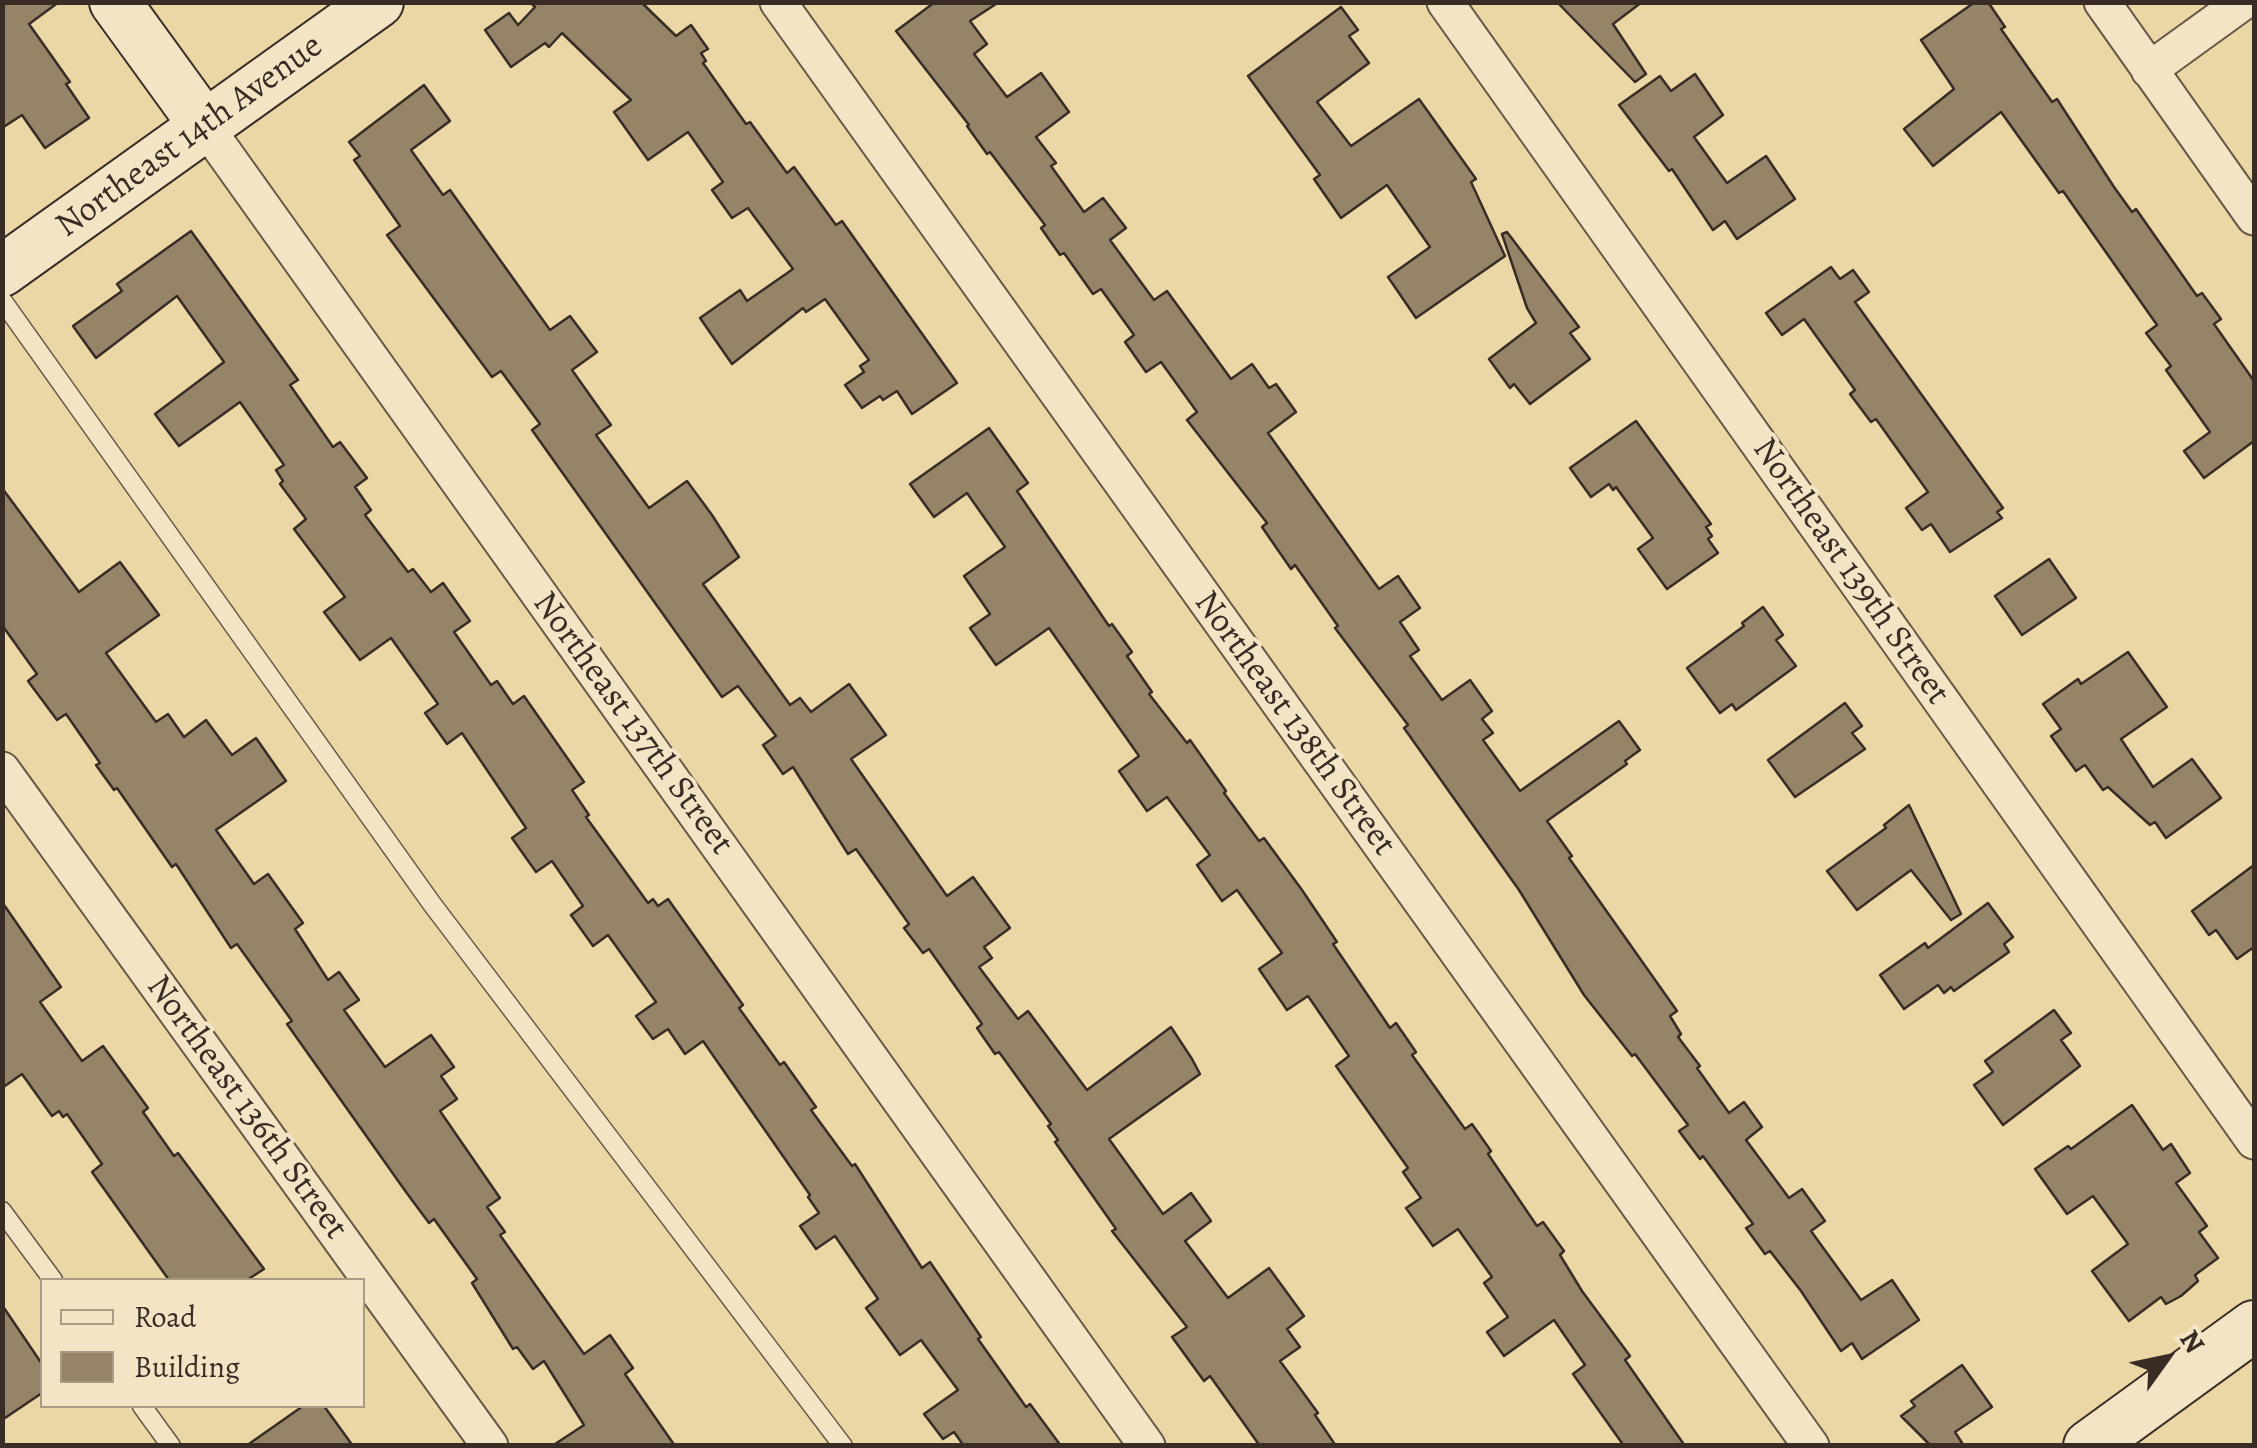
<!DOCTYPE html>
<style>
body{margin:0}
#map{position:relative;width:2257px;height:1448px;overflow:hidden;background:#ebd6a5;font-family:Alegreya,serif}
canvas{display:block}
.frame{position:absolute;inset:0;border:5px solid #392c25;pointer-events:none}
.legend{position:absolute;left:40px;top:1278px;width:325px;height:130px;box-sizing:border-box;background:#f2e4c4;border:2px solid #a89a84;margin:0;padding:12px 18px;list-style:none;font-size:30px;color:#392c25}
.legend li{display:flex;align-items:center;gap:20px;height:50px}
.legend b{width:50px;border:2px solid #a89a84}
.north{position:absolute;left:2117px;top:1308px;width:100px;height:100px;-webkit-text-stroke:8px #f2e4c4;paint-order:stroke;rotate:57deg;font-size:28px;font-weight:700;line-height:40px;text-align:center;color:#392c25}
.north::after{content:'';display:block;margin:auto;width:35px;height:45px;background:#392c25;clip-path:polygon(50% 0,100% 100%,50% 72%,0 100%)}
</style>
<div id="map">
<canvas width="2257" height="1448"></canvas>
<div class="frame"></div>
<ul class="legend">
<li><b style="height:12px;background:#f2e4c4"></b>Road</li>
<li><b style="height:28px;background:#968468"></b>Building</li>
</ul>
<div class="north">N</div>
</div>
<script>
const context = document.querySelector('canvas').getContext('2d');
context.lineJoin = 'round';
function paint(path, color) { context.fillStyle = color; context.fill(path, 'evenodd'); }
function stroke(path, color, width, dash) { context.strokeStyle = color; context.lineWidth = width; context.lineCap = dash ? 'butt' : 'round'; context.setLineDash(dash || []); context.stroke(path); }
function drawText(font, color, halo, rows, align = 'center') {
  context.font = font + ' Alegreya,serif'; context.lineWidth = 8; context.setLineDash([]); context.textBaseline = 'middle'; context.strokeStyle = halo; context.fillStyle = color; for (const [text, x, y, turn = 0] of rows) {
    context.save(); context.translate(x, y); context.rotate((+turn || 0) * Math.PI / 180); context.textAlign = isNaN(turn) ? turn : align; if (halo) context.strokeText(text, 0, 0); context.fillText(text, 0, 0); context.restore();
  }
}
const building = new Path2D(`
 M2,2H59L29,24L70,82L66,84L89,118L45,148L22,115L2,128Z
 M530,2H641L676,36L691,25L708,49L701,53L706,61L703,63L746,124L750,122L787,173L794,167L836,225L842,221L957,383L912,414L897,391L883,400L880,396L862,408L845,385L864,372L860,366L869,360L825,299L806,312L803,308L732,364L700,318L740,290L747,301L793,269L748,208L732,218L712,190L723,182L688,132L648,160L614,112L631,100L562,33L549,47L545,43L511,67L485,30L509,13L518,25L535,7Z
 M935,2H999L970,21L987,44L974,54L1007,97L1041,73L1069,112L1036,137L1056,163L1051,166L1084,212L1103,198L1126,228L1110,240L1154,300L1167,291L1231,379L1252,364L1269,388L1276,384L1296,412L1268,433L1379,589L1398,576L1420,608L1400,622L1419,650L1410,656L1442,700L1470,680L1492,711L1482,719L1493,733L1483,740L1520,791L1619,721L1640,750L1625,761L1627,764L1547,821L1572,856L1569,858L1677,1011L1670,1016L1681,1034L1678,1037L1700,1066L1697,1068L1729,1113L1744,1102L1762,1127L1746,1140L1789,1198L1802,1189L1825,1221L1811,1231L1861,1300L1892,1280L1919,1320L1862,1359L1852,1343L1841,1351L1801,1291L1770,1251L1765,1254L1746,1228L1753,1224L1703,1156L1700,1159L1679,1131L1688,1125L1635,1054L1632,1056L1584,995L1519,890L1404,728L1408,725L1335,628L1338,626L1295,565L1291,569L1262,527L1267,523L1187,420L1197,412L1161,362L1146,372L1125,342L1134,335L1101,289L1093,294L1064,253L1060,255L1041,228L1045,225L990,152L987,154L967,126L969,125L896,31Z
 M1557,2H1642L1613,24L1646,74L1635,82Z
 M1975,2H1988L2005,27L2001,29L2052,102L2057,99L2114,187L2132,212L2136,209L2197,296L2202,293L2221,319L2214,324L2254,381V441L2204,478L2184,451L2210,432L2166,370L2171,366L2146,333L2157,325L2063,191L2059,193L2001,112L1933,166L1904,129L1954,89L1921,40Z
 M1341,7L1358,30L1349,36L1369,63L1317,102L1351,146L1419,99L1476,179L1471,182L1505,256L1416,318L1388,277L1430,247L1387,185L1341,218L1314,179L1320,175L1248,76Z
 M1695,74L1723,115L1694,137L1727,183L1766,156L1795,199L1737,239L1725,221L1713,230L1672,169L1669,171L1619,105L1660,76L1671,91Z
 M424,85L450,121L411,150L443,195L450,190L550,330L570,316L597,352L572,370L611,425L596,435L649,508L687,481L712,515L739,557L703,584L790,705L800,698L811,712L849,684L886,735L851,759L947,896L973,877L1010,928L984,947L992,958L979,967L1018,1019L1028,1011L1087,1090L1171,1027L1192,1059L1200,1074L1109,1139L1163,1214L1191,1193L1211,1221L1185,1241L1228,1298L1269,1268L1304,1316L1287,1329L1300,1347L1280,1361L1318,1413L1315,1415L1336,1446H1260L1210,1376L1204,1381L1172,1337L1187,1327L1112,1231L1116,1229L1055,1142L1058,1140L1048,1126L1051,1124L999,1052L995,1054L977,1028L982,1024L929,949L923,953L904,928L909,924L856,849L848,854L793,767L783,774L763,745L776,736L738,686L722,697L532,430L540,424L501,371L492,377L387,235L400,226L354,160L360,156L349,142Z
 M191,231L298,380L290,385L333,447L340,442L367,478L355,487L371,510L365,515L408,572L413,569L431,592L443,583L470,621L454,632L491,685L497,681L513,704L524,696L584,782L572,790L589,815L586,817L648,903L653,899L658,906L668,899L743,1005L739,1008L780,1065L784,1062L816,1107L811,1110L852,1166L855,1164L922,1268L930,1262L981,1337L978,1339L1026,1407L1030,1404L1061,1446H964L954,1432L943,1439L924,1414L958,1390L921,1340L900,1355L866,1308L878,1299L835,1236L816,1249L800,1226L819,1213L808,1197L810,1195L703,1041L685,1054L668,1029L653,1039L636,1016L656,1002L608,935L593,946L571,915L583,906L552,861L536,872L512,838L526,828L462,733L447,744L425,713L438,704L391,638L360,660L324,612L345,597L294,529L306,519L280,484L283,481L276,470L284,465L240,402L179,446L155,414L224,362L177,296L96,358L73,326L122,291L117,284Z
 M1507,232L1579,327L1570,333L1590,359L1530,404L1514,384L1510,388L1489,359L1536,323L1527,308L1502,234Z
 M1831,267L1840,279L1853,270L1869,292L1855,302L2003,508L1997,512L2002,518L1950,552L1931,524L1922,530L1906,508L1928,492L1876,419L1871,422L1850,394L1855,390L1804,319L1782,335L1766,313Z
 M1636,421L1711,524L1706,527L1712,536L1708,539L1718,553L1667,589L1638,549L1653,538L1616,487L1613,490L1609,484L1591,497L1570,468Z
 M989,428L1028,483L1017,491L1109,626L1112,624L1132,652L1127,656L1152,692L1149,694L1187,743L1190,740L1226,791L1224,793L1259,841L1264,838L1302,890L1337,942L1333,944L1390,1028L1396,1023L1416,1052L1412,1055L1465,1129L1472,1124L1491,1151L1488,1154L1537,1226L1543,1222L1564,1251L1560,1255L1582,1291L1630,1356L1625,1360L1685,1446H1624L1573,1374L1585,1365L1554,1320L1504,1356L1487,1332L1508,1317L1484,1283L1492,1277L1458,1229L1433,1246L1406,1208L1421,1198L1403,1172L1408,1168L1336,1066L1349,1056L1308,996L1287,1010L1259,969L1282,953L1237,890L1222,901L1197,865L1210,855L1167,797L1147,811L1119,771L1139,756L1049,628L996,665L970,628L990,614L964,576L1005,547L967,493L934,517L910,484Z
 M2,488L79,592L120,562L159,615L106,653L156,722L168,714L184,737L206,720L232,755L256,738L286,781L216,830L254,884L268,874L303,923L295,929L328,980L339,972L359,1000L344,1010L385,1067L431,1035L454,1067L441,1076L457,1099L440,1111L500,1198L487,1207L505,1232L500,1235L584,1354L610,1335L633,1368L625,1374L675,1446H552L584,1425L544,1361L533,1369L517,1347L513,1349L472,1283L477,1279L434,1219L429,1223L406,1192L287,1024L292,1021L237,944L231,948L176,864L172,867L117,788L114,790L96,765L100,763L66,714L57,720L28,681L37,674L2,625Z
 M2049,559L2076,598L2022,635L1995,596Z
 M1763,607L1783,635L1776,640L1796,666L1736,710L1732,704L1720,713L1687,668L1744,626L1742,623Z
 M2128,652L2167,707L2121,739L2153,787L2192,759L2221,798L2166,838L2155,822L2150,825L2108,787L2103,790L2085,765L2076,771L2051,736L2061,729L2043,704L2078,679L2081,684Z
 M1845,703L1862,726L1852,733L1865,749L1795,797L1768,760Z
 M1909,805L1961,914L1951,920L1911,870L1857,910L1827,871L1886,828L1884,825Z
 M2254,865V947L2237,959L2216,930L2209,935L2192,911Z
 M2,902L61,987L40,1002L82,1061L103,1046L148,1108L143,1112L174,1156L178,1153L264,1269L247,1280H169L92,1172L102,1164L67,1114L63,1117L59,1111L52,1116L22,1074L2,1088Z
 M1988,903L2013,937L2004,944L2009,952L1954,991L1951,987L1944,993L1938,985L1904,1009L1880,975L1925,943L1928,948Z
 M2054,1010L2071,1033L2061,1040L2080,1066L2003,1125L1974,1085L1993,1072L1985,1061Z
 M2132,1105L2163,1150L2171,1144L2190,1173L2176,1183L2207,1226L2199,1232L2218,1258L2195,1275L2198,1281L2181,1296L2166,1304L2161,1297L2129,1321L2092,1271L2128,1244L2093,1196L2067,1214L2035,1169L2068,1146L2071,1149Z
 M2,1305L42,1364V1393L2,1420Z
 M1962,1365L1992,1407L1955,1432L1964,1446H1931L1901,1416L1915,1406L1911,1401Z
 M303,1406H324L353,1446H246Z`);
paint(building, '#968468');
stroke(building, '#392c25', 2.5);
const lane = new Path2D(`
 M2,300L432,904L843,1446
 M2,1211L53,1280
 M142,1406L171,1446`);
const street = new Path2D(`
 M778,2L1811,1446
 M1445,2L2254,1141
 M2102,2L2254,217
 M2149,70L2243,2
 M205,126L1147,1446
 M2,770L490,1446`);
const secondary = new Path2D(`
 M115,2L205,126
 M2,271L378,2
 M2089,1446L2254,1326`);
stroke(lane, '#665645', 21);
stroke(street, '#665645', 39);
stroke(secondary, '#392c25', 54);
stroke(lane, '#f2e4c4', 18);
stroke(street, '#f2e4c4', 35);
stroke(secondary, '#f2e4c4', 50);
drawText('35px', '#392c25', '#f2e4c4', [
 ["Northeast 14th Avenue",190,137,-36],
 ["Northeast 139th Street",1850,572,55],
 ["Northeast 137th Street",632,724,54],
 ["Northeast 138th Street",1294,724,54],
 ["Northeast 136th Street",246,1108,54]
]);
</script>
